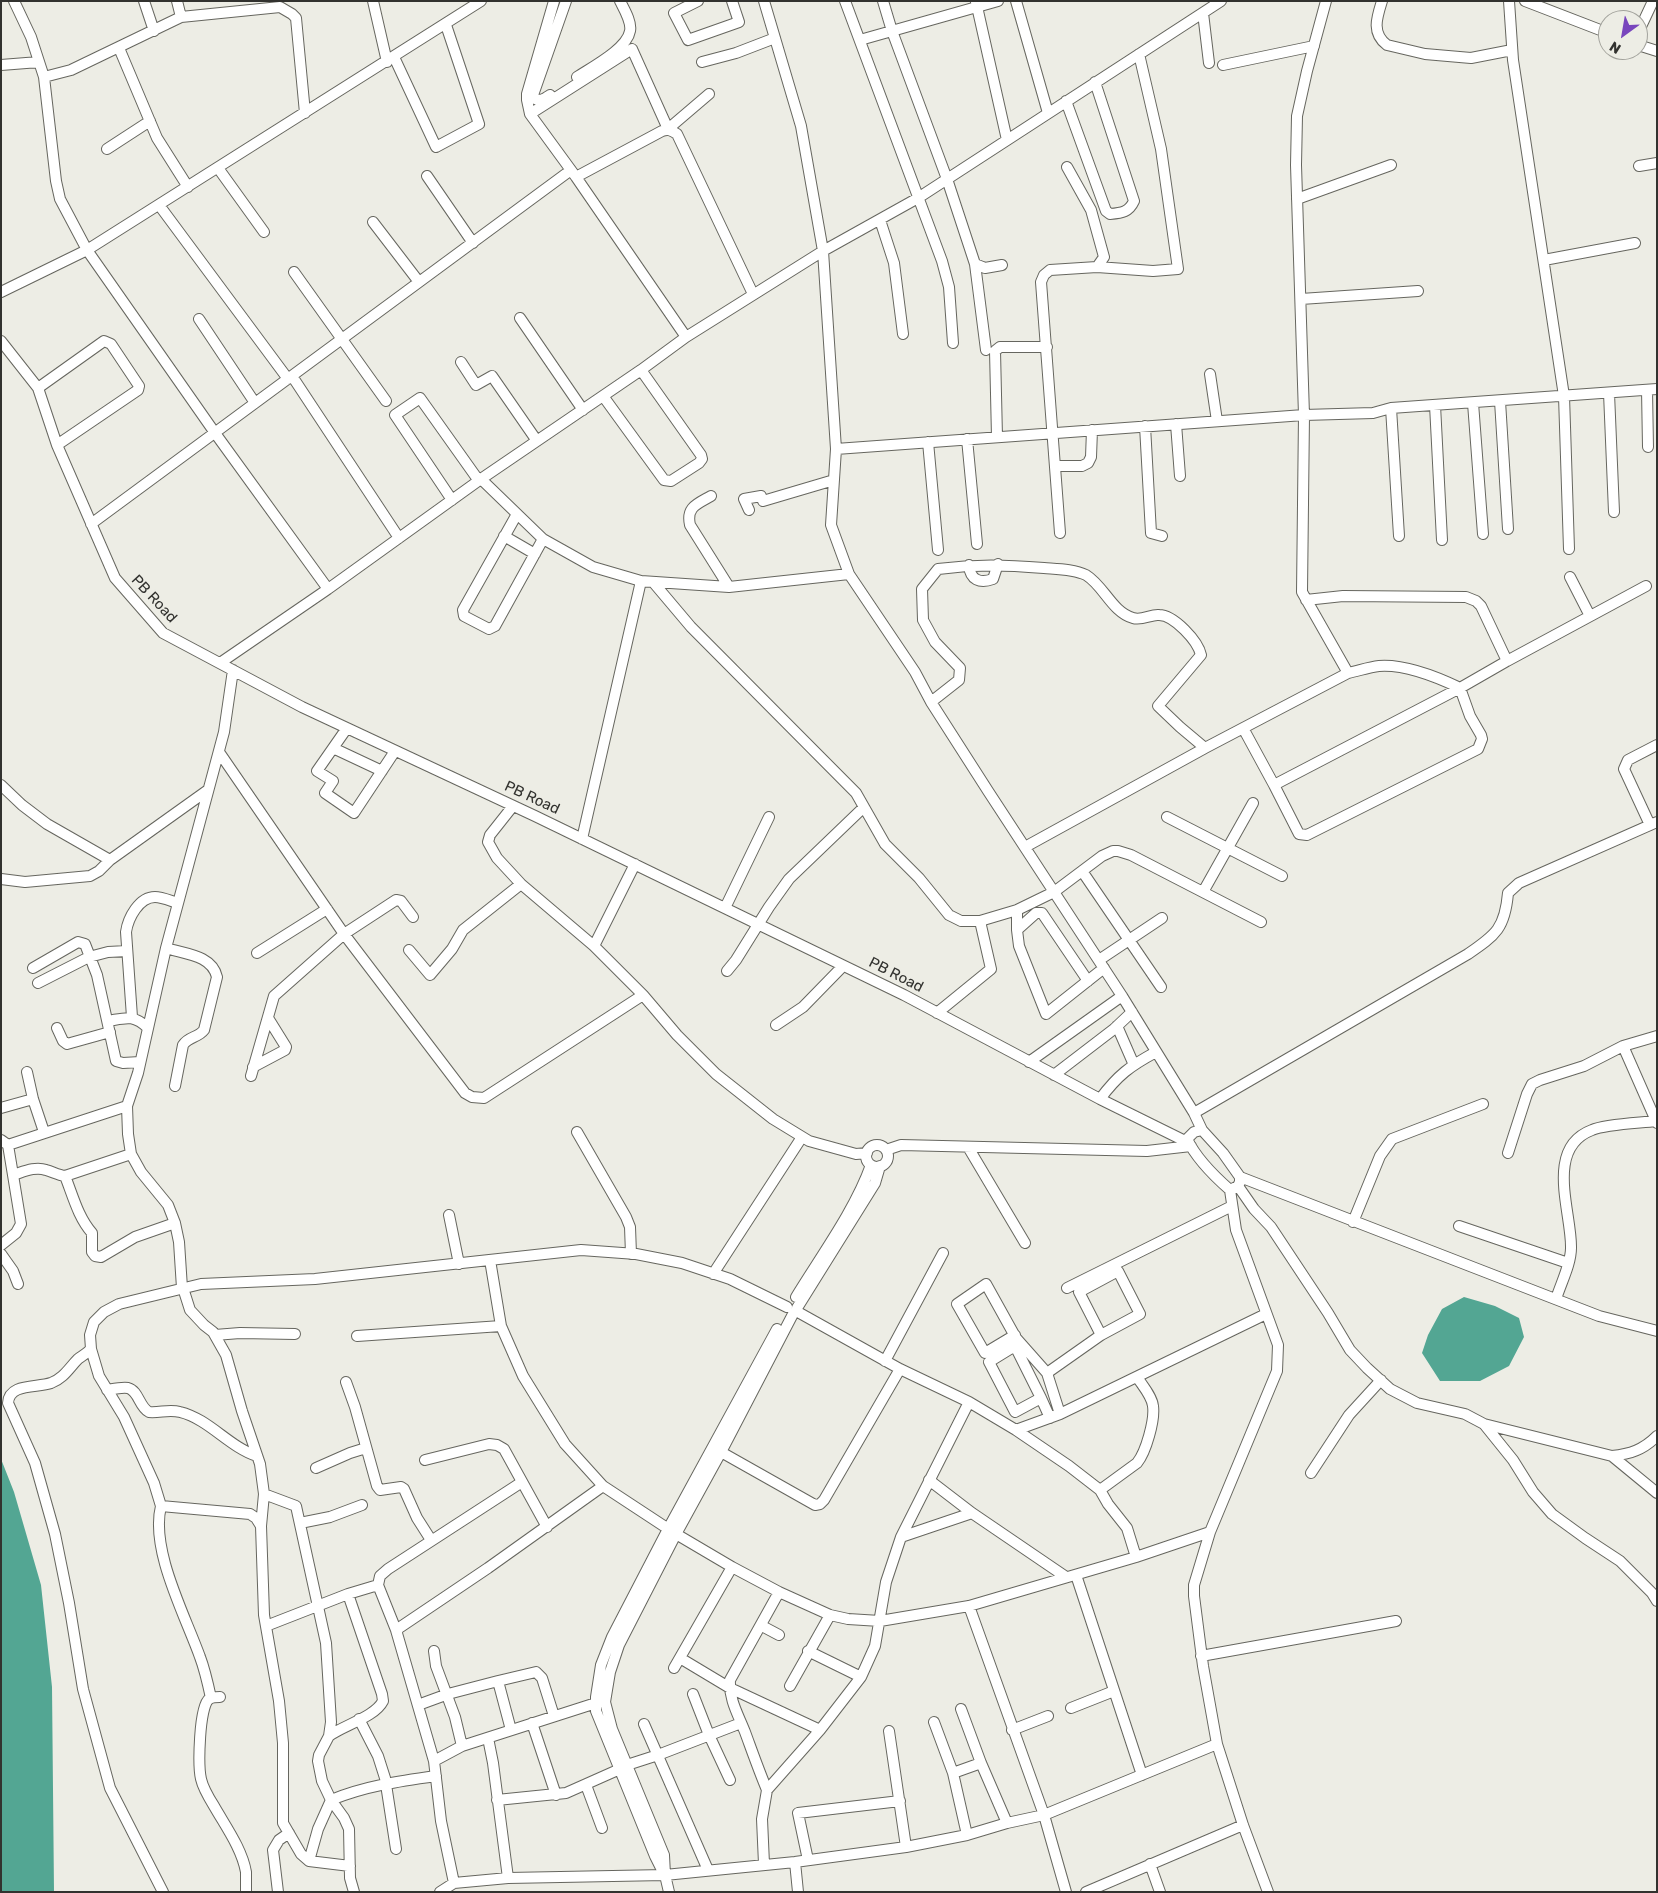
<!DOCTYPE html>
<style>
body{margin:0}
#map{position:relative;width:1658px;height:1893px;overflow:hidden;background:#edede5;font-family:Rubik,sans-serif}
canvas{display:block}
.frame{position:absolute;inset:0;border:2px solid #32322f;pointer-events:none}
.north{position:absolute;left:1598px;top:10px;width:50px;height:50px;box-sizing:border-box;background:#edede5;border:1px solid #a2a29c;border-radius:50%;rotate:212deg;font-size:14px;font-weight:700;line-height:20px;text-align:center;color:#32322f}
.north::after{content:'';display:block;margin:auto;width:18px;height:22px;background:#7946bd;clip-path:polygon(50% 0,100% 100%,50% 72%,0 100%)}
</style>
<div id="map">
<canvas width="1658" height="1893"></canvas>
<div class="frame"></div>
<div class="north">N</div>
</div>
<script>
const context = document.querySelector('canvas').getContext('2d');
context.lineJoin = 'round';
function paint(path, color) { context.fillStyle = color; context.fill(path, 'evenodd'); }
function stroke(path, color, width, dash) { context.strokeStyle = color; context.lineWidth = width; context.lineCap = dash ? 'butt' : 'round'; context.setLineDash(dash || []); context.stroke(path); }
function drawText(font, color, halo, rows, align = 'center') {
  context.font = font + ' Rubik,sans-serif'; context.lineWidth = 4.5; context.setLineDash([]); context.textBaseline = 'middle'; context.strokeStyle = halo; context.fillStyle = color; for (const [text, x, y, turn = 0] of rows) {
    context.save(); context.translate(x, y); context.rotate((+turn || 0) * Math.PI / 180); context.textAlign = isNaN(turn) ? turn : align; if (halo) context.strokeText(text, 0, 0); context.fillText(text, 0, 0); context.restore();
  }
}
paint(new Path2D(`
 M1464,1297L1495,1306L1519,1318L1524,1337L1509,1366L1480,1381H1440L1422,1353L1428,1335L1442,1309Z
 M1,1459L14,1492L41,1585L52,1687L54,1892H1Z`), '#53a693');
const minor = new Path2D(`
 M14,1L31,37L44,77L56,181L60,199L87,250L215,433L328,589
 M144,1L154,31
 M177,1L181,17
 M373,1L387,62
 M554,1L527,94V100L530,114L576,177L686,337
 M698,1L674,13L688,40L739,22L732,1
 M764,1L801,126L823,251L836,449L831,525L849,574L915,672L931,702L988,791L1122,996L1194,1113L1202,1130L1223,1153L1240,1177V1182L1238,1186L1230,1190C1214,1176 1196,1158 1187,1139L1194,1132L1202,1130
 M845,1L942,261L949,287L953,343
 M883,1L892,31L947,179L975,264L985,268L1002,265
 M1016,1L1048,113
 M1382,1C1377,17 1371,33 1387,45L1425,54L1471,58L1512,50
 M1509,1L1513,60L1564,396L1569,549
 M1525,1L1608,33
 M976,2L1007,140
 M1203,13L1209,63
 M1638,33L1653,1
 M860,40L998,1
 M1638,45L1657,51
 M119,48L157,138L188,187
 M394,57L436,147L479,124L446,25
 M702,62L736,53L775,38
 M1,65L39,62
 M1223,65L1314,46
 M44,77L71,70L181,17L280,7L292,14L296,18L305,113
 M577,77C592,67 627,49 630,31C632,22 624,9 620,1
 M550,95C544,99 540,102 533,98V95L566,1
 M1066,101L1106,211L1110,214C1122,213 1129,212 1134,201L1095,82
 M530,114L632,49L668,129L709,94
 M107,149L150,121
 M1639,166L1657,163
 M218,168L264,232
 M427,176L473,243
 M576,177L662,131C668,129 671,130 677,134L753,294
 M1297,199L1391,165
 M159,205L288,379
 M880,220L894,263L903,334
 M373,222L419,282
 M1544,260L1635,243
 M975,264L986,350
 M1097,267L1153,271L1178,269L1161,149L1139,54
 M294,272L386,401
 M1,292L87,250L481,1
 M1301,299L1418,291
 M520,318L583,410
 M199,319L255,403
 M1,341L38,388L57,445L115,578L163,633L302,707L535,816L904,995L1100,1099L1189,1143
 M461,362L476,385L492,376L537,441
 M1210,374L1217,421
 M292,376L399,538
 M38,388L104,341L111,344L139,386L138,390L57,445
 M1647,390L1648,447
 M1609,393L1614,512
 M603,396L664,480L671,481L699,463L702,459L701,455L641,370
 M1500,401L1508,529
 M1473,403L1483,534
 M1435,405L1442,540
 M1391,408L1399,536
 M1176,424L1180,476
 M1145,426L1151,533L1162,536
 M997,437L995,351L1000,347H1047
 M967,439L977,544
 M928,442L938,550
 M836,449L1304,415L1373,413L1391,408L1657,389
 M1055,466H1082L1088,463L1091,457L1092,430
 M481,479L543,539L593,567L641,581L729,587L849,574
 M711,496C697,504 686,507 690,525L729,587
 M452,500L395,415L420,398L479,481
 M749,510L744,499L761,496L763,501L834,480
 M517,514L463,610L464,616L489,629L495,626L543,539
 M91,524L571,170
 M1060,533L1041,282L1044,275L1050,270L1097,267L1104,257L1091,210L1067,167
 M504,536L535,554
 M969,565C970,580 980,584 993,579L998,564
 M1570,577L1590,616
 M653,582L691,627L856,793L885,844L919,878L949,915L961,921H980L1017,910L1054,892L1102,856L1113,851H1118L1131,855L1261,922
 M1306,600L1343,596L1466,597L1476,601L1481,606L1507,661
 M220,663L328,589L481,479L641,370L686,337L823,251L918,198L1221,1
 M1348,673C1358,671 1369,667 1379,666C1405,664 1437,677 1460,688L1507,661L1646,586
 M1460,688L1470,716L1481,735L1482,739L1478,749L1307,835L1299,834L1274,785Z
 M931,702L959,680L960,668L935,642L923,620L922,589L938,569C976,564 1006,565 1044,568C1057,569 1074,569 1086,575C1104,586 1112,612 1133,618C1142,621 1151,614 1159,615C1174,615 1198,641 1201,655L1158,706L1180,727L1205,748L1025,847
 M347,728L317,771L333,781L325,793L354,813L395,751
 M1243,728L1274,785
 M333,748L382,771
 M1205,748L1348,673L1302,592L1304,415L1296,165L1297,116L1307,71L1326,1
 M219,752L344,934L396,900L401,901L413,917
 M1,785L22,805L47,824L110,860L208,790
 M513,806L490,835L488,842L497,858L521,884L594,946L643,995L677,1035L716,1074L773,1119L809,1141L856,1154L867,1153
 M1167,817L1282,876
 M1650,825L1624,769L1628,760L1657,745
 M582,839L641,581
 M1082,871L1161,987
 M1,879L25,882L90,876L99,871L110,860
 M1203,892L1253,803
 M725,908L769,817
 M1017,910V930L1019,946L1046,1014L1104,968
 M1017,930L1036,913H1042L1088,981
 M594,946L635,864
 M166,948C185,954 212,955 217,977L204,1030C198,1038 189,1036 183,1045L175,1086
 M409,950L430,975L452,949L463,930L521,884
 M257,953L327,909
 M1099,960L1162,918
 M33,968L78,942L85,944L97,975L116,1061L123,1063L140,1062
 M727,971L736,960L769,907L789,879L864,807
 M38,983L89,957L108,952L127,951
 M937,1013L991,969L980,921
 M132,1017L126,932C128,918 139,897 155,897C162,897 171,901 178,903
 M108,1021C126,1018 133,1014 148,1028
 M776,1025L803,1007L843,966
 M1117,1026L1134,1065
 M57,1028L63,1041L67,1044L110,1032
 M1623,1046L1657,1123
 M1029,1062L1122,996
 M253,1067L285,1050L286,1047L268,1018
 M27,1072L33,1099L44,1132
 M1054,1075L1114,1029L1132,1012
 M251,1076L274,996L344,934L465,1093L472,1097L484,1098L643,995
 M1100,1099C1118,1075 1130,1066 1156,1052
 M1,1108L33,1099
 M1194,1113L1468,954C1496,935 1505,928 1508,893L1519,883L1657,822
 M577,1132L626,1217L630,1227L631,1254
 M1,1140L8,1145L127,1106
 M8,1145L13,1175C23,1172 35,1166 46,1170C53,1172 58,1175 65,1176L131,1154
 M866 1156a11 11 0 1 1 22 0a11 11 0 1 1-22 0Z
 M968,1147L1025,1243
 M886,1150L901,1145L1147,1151L1191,1146
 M1508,1153L1527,1094L1532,1084L1540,1080L1584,1066L1623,1046L1657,1036
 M65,1176C73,1196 78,1217 92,1233V1252L95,1256L101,1257L135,1237L175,1223
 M1240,1177L1599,1316L1657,1331
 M1238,1186L1254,1209L1271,1227L1328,1313L1350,1350L1367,1368L1390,1389L1417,1403L1465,1414L1484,1424L1513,1460L1533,1492L1552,1514L1585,1538L1620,1561L1652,1593L1657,1601
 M1230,1190L1236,1230L1278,1345L1277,1371L1210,1532L1194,1585V1596L1203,1666L1217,1744L1243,1825L1268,1892
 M449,1215L459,1264
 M1353,1222L1380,1156L1392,1139L1483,1104
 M1459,1226L1568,1263
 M1,1245L16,1233L21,1224L13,1175
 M1,1254L13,1271L18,1284
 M490,1260L501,1326L523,1376L565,1444L603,1486L676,1534L732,1567L779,1592L830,1615L848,1619L880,1621L969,1606L1136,1557L1210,1532
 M713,1274L802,1137
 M182,1288L179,1242L175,1223L168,1205L141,1172L131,1154L128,1134L127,1106L138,1073L166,948L224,732L233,670
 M183,1288L190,1310L204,1325L213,1332L226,1355L242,1411L260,1464L264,1494L296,1506L326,1643L331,1722L329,1736L319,1755L318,1761L322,1781L331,1800L344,1818L349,1829L350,1878L354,1892
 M1067,1288L1232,1206
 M796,1297C821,1256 855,1210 871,1165
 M1556,1299C1561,1283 1571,1264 1571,1248C1572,1213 1544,1148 1592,1130C1606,1124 1640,1123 1656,1121
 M797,1308L875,1183L880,1166
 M796,1311L900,1369L969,1402L1016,1430L1069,1466L1100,1490L1108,1504L1127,1528L1136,1557
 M215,1335L240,1333L295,1334
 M1015,1335L985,1353L957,1304L986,1284L1016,1338L1047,1373
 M357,1336L501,1326
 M1015,1346L1041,1398L1015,1412L989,1362Z
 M91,1349C87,1353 82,1356 78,1359C69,1368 64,1378 51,1383C37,1388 9,1383 8,1403L35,1463L55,1534L69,1603L83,1689L110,1788L163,1892
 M885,1361L943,1253
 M346,1382L355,1407L377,1486L380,1490L401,1487L404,1489L417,1518L431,1540
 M107,1390C113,1389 122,1387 128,1388C139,1391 139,1407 149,1412C160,1413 169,1409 180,1412C209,1419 229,1447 257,1456
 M1041,1398L1050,1418
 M1060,1414L1047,1373L1101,1335L1079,1292L1118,1271L1140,1314L1101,1335
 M1484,1424L1612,1456L1657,1493
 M1016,1430L1060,1414L1266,1314
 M721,1452L815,1505L820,1504L824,1500L900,1369
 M1612,1456C1630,1454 1643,1450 1657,1436
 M425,1460L489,1444L497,1445L504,1449L547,1527
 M316,1468L350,1453L366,1448
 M1311,1473L1349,1415L1381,1380
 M929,1480L972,1513L1066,1577
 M1100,1490L1137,1463C1146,1452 1155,1420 1153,1406C1152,1396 1142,1385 1137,1377
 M161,1506C150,1550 185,1615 200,1657C205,1670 208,1684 211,1698
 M300,1523L330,1517L362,1505
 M261,1526L264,1494
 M901,1537L972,1513
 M1076,1575L1142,1775
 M969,1606L1044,1815L1066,1892
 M266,1626L348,1594L378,1585
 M762,1626L779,1635
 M396,1630L488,1568L603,1486
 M434,1651L436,1666L455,1717L462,1746
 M808,1651L861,1677
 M1201,1656L1396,1621
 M680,1658L730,1688L820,1730
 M674,1668L732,1567
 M498,1681L536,1672L542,1678L554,1716
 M790,1686L830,1615
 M693,1694L709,1735L730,1780
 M220,1697C216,1697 212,1697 209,1699C199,1707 198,1766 201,1779C203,1788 209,1798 214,1806C226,1827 242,1849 246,1872C246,1879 246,1886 246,1892
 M418,1705L448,1694L498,1681L511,1730
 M1071,1708L1114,1691
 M961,1709L981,1763L1007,1823
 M359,1719L378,1756L385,1778L396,1849
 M934,1722L953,1773L967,1835
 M532,1723L556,1795
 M644,1724L708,1870
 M1012,1730L1048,1716
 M889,1731L906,1847
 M329,1736C344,1725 375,1717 383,1701L382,1694L348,1594
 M488,1738L493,1763L508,1878
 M434,1761L462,1746L596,1703
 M627,1765L658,1755L741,1723
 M953,1773L981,1763
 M586,1785L602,1828
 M767,1790C759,1771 752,1751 745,1732C738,1714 729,1700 730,1680L779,1592
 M497,1800L566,1793L620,1769
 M808,1860L798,1813L900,1801
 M309,1861L318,1829L331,1800C365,1786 400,1781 436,1776
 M795,1862L798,1892
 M764,1864L762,1819L767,1790L820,1730L861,1677L875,1646L886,1582L901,1537L969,1402
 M1150,1864L1160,1892
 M350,1866L309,1861L301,1854L283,1823V1743L279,1701L264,1615L261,1526L256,1518L250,1514L161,1506L154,1483L124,1417L99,1376L91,1349L90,1335L94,1322L104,1312L119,1304L201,1284L315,1279L581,1250L636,1254L682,1263L730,1279L787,1307
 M663,1872L655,1856L596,1711V1697L601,1665L612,1637L668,1529L777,1329
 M454,1883L441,1821L434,1761L396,1630L378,1585L380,1576L388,1569L522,1482
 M278,1892L273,1850L279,1840L289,1833
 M440,1892L454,1883L508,1878L665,1875L795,1862L906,1847L967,1835L1007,1823L1044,1815L1217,1744
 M669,1892L665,1875L664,1855L612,1729L605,1702L610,1672L619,1645L676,1534L721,1452L793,1314
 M1086,1892L1243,1825`);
stroke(minor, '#66665f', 12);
stroke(minor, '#fff', 10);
drawText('15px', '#32322f', '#edede5', [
 ["PB Road",154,599,47],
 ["PB Road",532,798,25],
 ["PB Road",896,975,27]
]);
</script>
